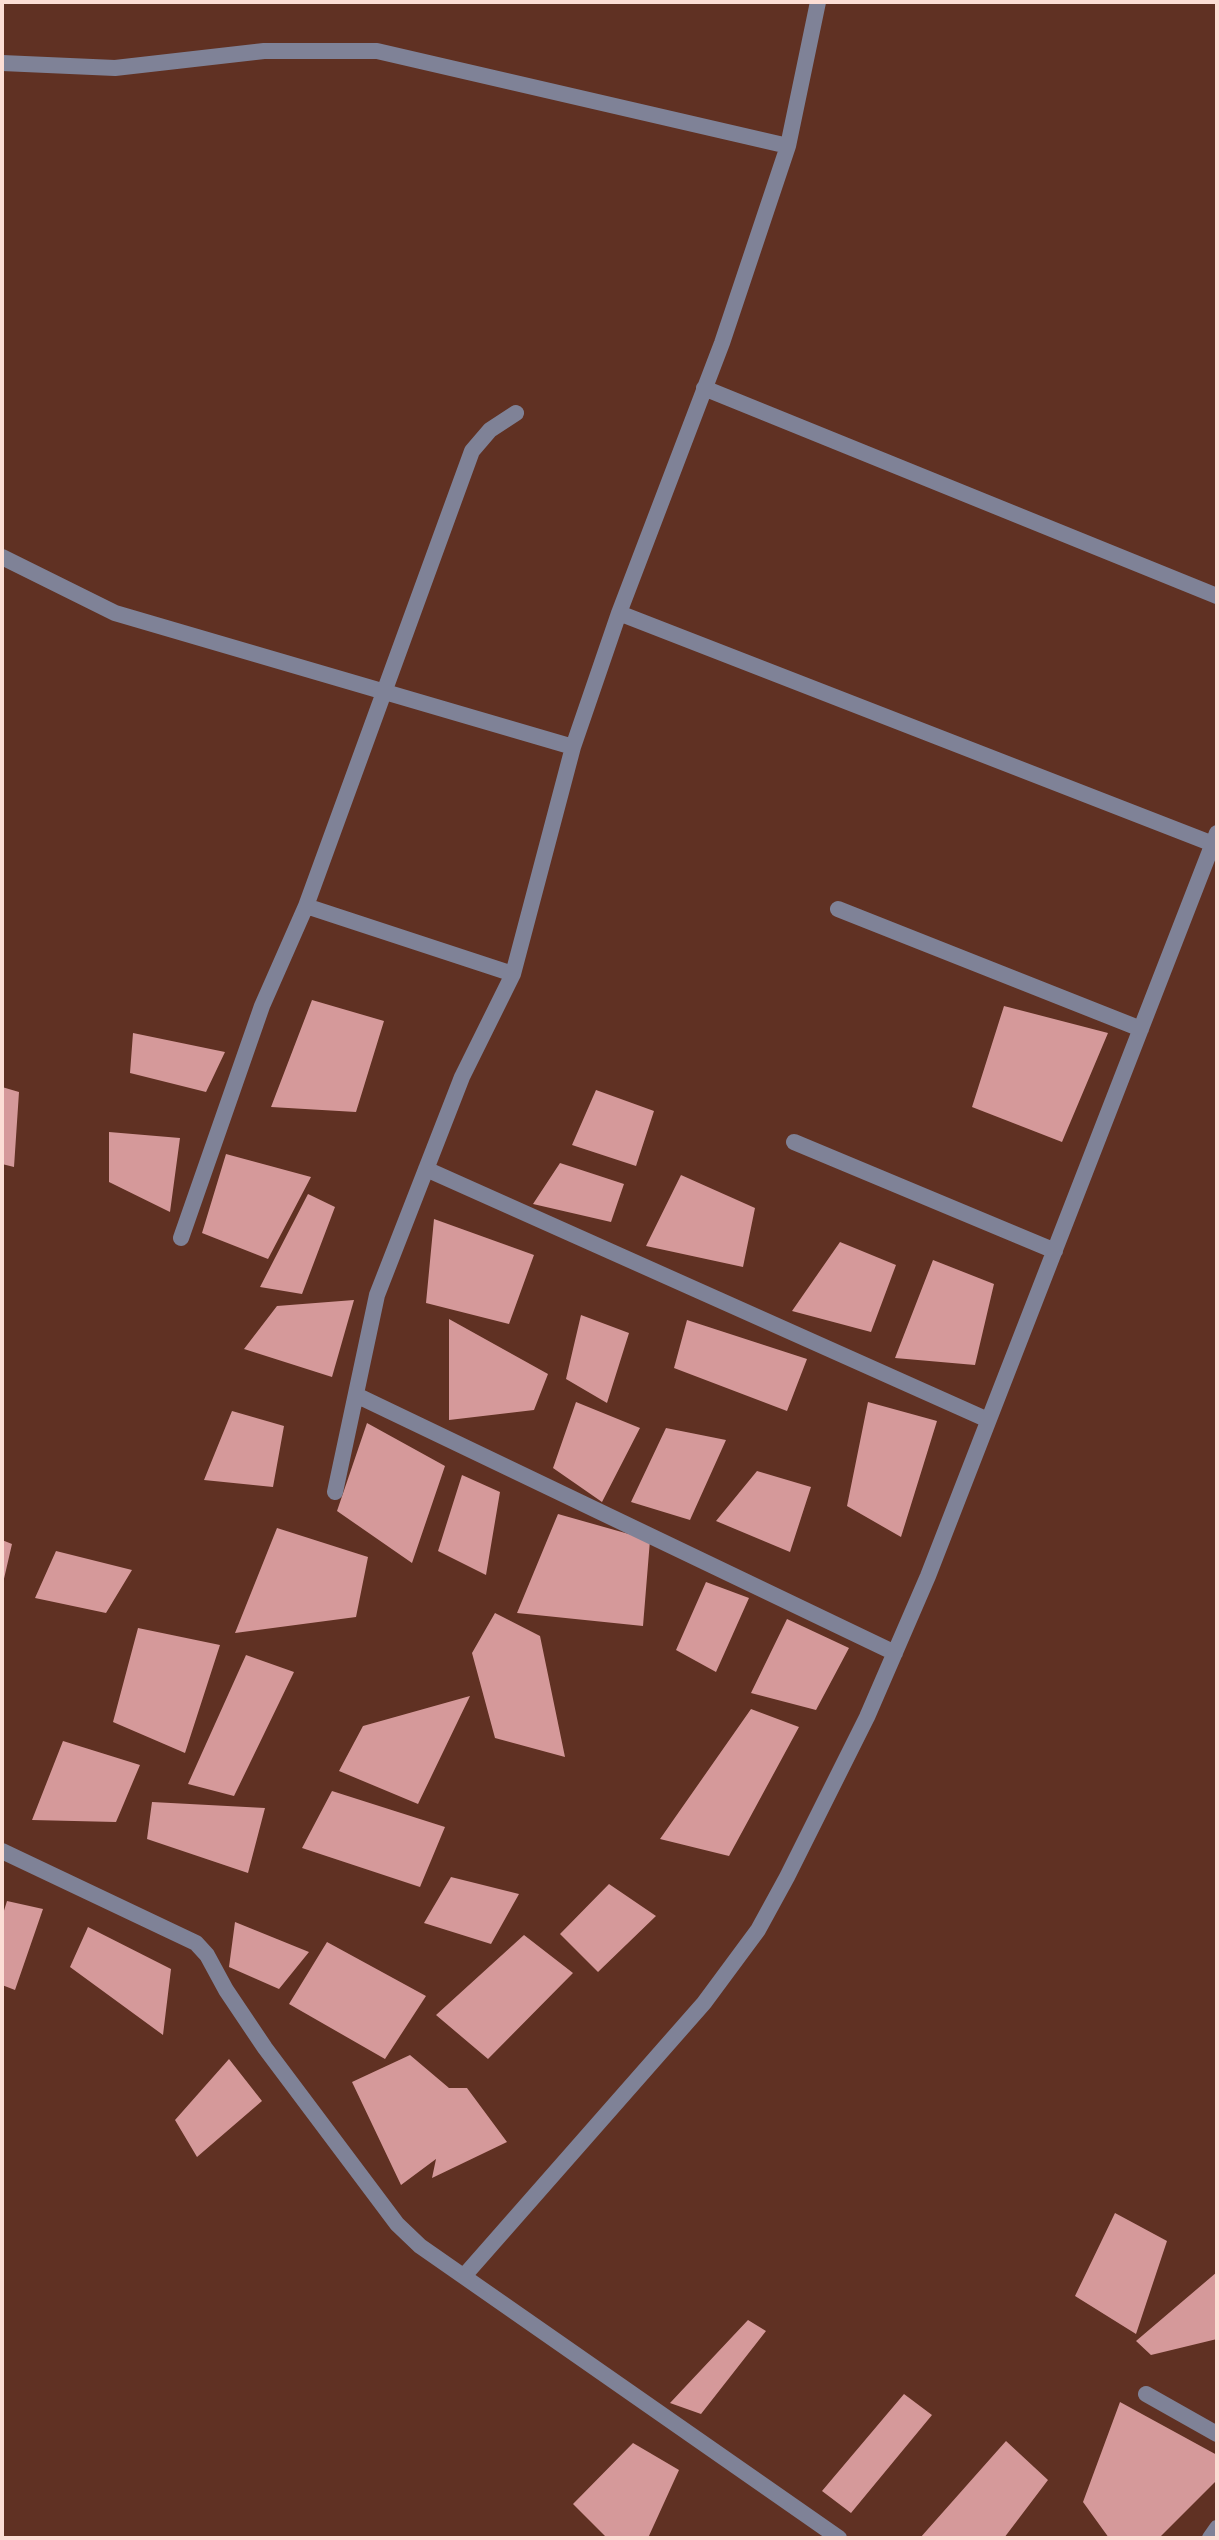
<!DOCTYPE html>
<style>
body{margin:0}
#map{position:relative;width:1219px;height:2540px;overflow:hidden;background:#603123;font-family:"Titillium Web",sans-serif}
canvas{display:block}
.frame{position:absolute;inset:0;border:4px solid #fcded5;pointer-events:none}
</style>
<div id="map">
<canvas width="1219" height="2540"></canvas>
<div class="frame"></div>
</div>
<script>
const context = document.querySelector('canvas').getContext('2d');
context.lineJoin = 'round';
function paint(path, color) { context.fillStyle = color; context.fill(path, 'evenodd'); }
function stroke(path, color, width, dash) { context.strokeStyle = color; context.lineWidth = width; context.lineCap = dash ? 'butt' : 'round'; context.setLineDash(dash || []); context.stroke(path); }
paint(new Path2D(`
 M312,1000L384,1021L356,1112L271,1107Z
 M1004,1006L1108,1033L1062,1142L972,1107Z
 M133,1033L225,1052L206,1092L130,1073Z
 M2,1087L19,1092L14,1167L2,1164Z
 M596,1090L654,1111L636,1166L572,1145Z
 M109,1132L180,1138L170,1212L109,1182Z
 M226,1154L311,1177L268,1259L202,1233Z
 M560,1163L624,1184L611,1222L533,1204Z
 M681,1175L755,1208L743,1267L646,1246Z
 M308,1194L335,1207L302,1294L260,1287Z
 M434,1219L534,1255L509,1324L426,1303Z
 M840,1242L896,1265L871,1332L792,1311Z
 M933,1260L994,1284L975,1365L895,1358Z
 M354,1300L332,1377L244,1349L277,1306Z
 M581,1315L629,1333L607,1403L566,1379Z
 M449,1319L548,1374L534,1410L449,1420Z
 M687,1320L807,1359L787,1411L674,1368Z
 M576,1402L640,1428L602,1502L553,1468Z
 M868,1402L937,1421L901,1537L847,1506Z
 M232,1411L284,1426L273,1487L204,1480Z
 M367,1423L445,1466L412,1563L337,1511Z
 M666,1428L726,1440L690,1520L631,1502Z
 M757,1471L811,1487L790,1552L716,1521Z
 M462,1475L500,1492L486,1575L438,1551Z
 M558,1514L650,1540L643,1626L517,1613Z
 M277,1528L368,1557L356,1617L235,1633Z
 M2,1540L12,1544L3,1583H2Z
 M56,1551L132,1570L106,1613L35,1598Z
 M706,1582L749,1598L716,1672L676,1650Z
 M495,1613L540,1636L565,1757L495,1738L472,1653Z
 M787,1619L849,1648L816,1710L751,1693Z
 M138,1628L220,1645L185,1753L113,1722Z
 M246,1655L294,1672L234,1796L188,1784Z
 M470,1696L418,1804L339,1771L363,1726Z
 M751,1709L799,1727L729,1856L660,1839Z
 M63,1741L140,1765L116,1822L32,1820Z
 M332,1791L445,1827L420,1887L302,1848Z
 M152,1802L265,1808L248,1873L147,1839Z
 M451,1877L519,1894L491,1944L424,1923Z
 M609,1884L656,1916L598,1972L560,1934Z
 M7,1901L43,1909L15,1990L2,1985V1917Z
 M235,1922L309,1952L279,1989L229,1967Z
 M88,1927L171,1969L163,2035L70,1967Z
 M524,1935L573,1973L488,2059L436,2015Z
 M327,1942L426,1996L385,2059L289,2004Z
 M410,2055L449,2088H467L507,2142L432,2178L436,2159L401,2185L352,2082Z
 M229,2059L262,2101L197,2157L175,2120Z
 M1115,2213L1167,2241L1136,2334L1075,2296Z
 M1217,2272V2339L1151,2355L1136,2341Z
 M748,2320L766,2331L701,2414L670,2403Z
 M904,2394L932,2415L851,2513L822,2491Z
 M1120,2402L1217,2455V2480L1159,2538H1109L1083,2502Z
 M1006,2441L1048,2480L1004,2538H920Z
 M633,2443L679,2470L648,2538H607L573,2504Z`), '#d5999a');
stroke(new Path2D(`
 M2,63L115,68L264,51H377L788,146L722,343L619,613L573,747L513,974L462,1077L377,1295L335,1492
 M788,146L818,2
 M704,388L1217,596
 M2,557L115,613L573,747
 M619,613L1213,844
 M306,906L513,974
 M838,909L1141,1029
 M794,1142L1055,1251
 M426,1169L988,1420
 M181,1238L262,1006L306,906L472,451L490,430L516,413
 M356,1395L895,1653
 M2,1851L196,1943L207,1955L226,1990L265,2048L397,2224L420,2246L839,2538
 M464,2276L704,2003L758,1930L787,1877L867,1717L928,1576L1217,833
 M1146,2394L1217,2434
 M1210,2538L1217,2528`), '#7f8297', 16);
</script>
